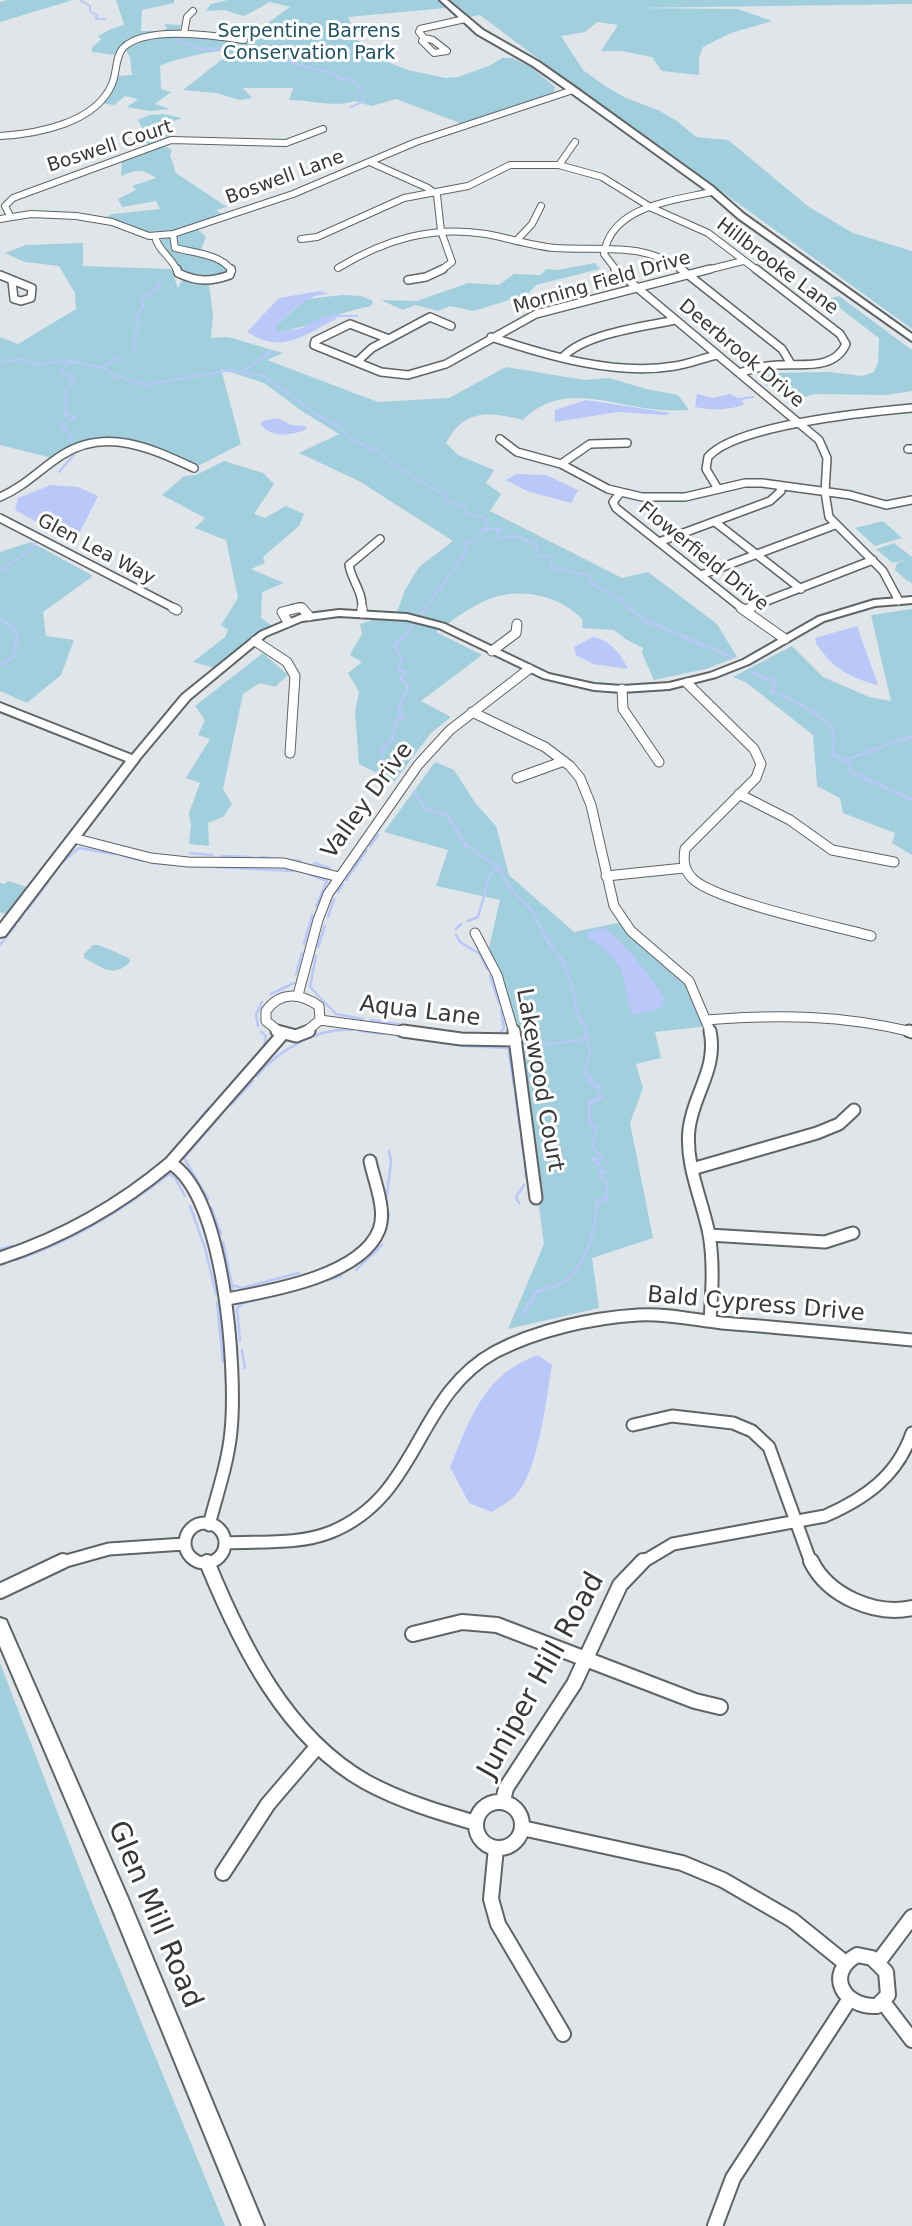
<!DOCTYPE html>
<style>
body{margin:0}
canvas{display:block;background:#dfe5e8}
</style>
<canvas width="912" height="2226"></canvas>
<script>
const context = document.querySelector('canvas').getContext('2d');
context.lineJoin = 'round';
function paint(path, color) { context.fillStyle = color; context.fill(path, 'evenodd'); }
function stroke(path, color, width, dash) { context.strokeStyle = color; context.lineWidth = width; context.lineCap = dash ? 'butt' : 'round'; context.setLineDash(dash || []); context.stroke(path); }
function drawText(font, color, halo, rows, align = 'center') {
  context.font = font + ' "DejaVu Sans",sans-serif'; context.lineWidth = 6; context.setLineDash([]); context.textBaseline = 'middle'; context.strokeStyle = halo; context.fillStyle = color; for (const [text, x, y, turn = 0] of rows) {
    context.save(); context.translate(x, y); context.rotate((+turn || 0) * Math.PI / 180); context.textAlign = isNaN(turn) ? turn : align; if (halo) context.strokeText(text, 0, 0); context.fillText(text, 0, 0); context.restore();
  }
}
paint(new Path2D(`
 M7,0H73L0,22V2Z
 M116,0H174V3L142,10L141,31H161L167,28L164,24L181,25L179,31L126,43L114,55L92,52V48L101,39L98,36L111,29L124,25Z
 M228,0H912V4L631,8L738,9L772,21L731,33L703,47L699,58V75L662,71L652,57L622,51H601L618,25L597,22L585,32L561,36L583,70L605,86L626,98L658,110L677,121L696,137L728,140L809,207L853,233L912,251V329L533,55L480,15L464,18L449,5L445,8L348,17L354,31H351L352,34L367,49L356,55L377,58L408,70L445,78L458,77L491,65L502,58H512L531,67L555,87L552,96L465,125L396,99L372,106L354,101C337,108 310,100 289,100L293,88H243L252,98L240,100L216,93L183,90L229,54V51C217,49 171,60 160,66L161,89L171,92L155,104L170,109L149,111L127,107L138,99L125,96L114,105L100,103L113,90L119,76L132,75L130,57L126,50C157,28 208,37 244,40L290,7L270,2L244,16L224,10L206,11L211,4Z
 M163,114L182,118L160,126L171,133L168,140L150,145L142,141L146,135L138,120L149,115Z
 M163,145L172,150L170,155L176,173L227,207L216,210L222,214L170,233H148L105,218L112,214L160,209L156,201L122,207L118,199L136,190L132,186L156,178C142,168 136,170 121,176L122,162Z
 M197,229L206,237L199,255L224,265L227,271L211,280L183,273L160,240Z
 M83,243V266L171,269L178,288L183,279L209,285L213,315L211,338L228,337L283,353L267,360L378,402L449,398L506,367L584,380L609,378L646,389L678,395L689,410C680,410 671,411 662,410C614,407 563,379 523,420C489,412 465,408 446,443L458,455L494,470L486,483L501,494L490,511L622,578L648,572L717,624L737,657L706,669L654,680L642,653L643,648L627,640L614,630L582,628L583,620C571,607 558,601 541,596C496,586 471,607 436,632L482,655L421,701L451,717L431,733L394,782L359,764L355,711L359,692L348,673L362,662L350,655L362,634L360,624L397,612L405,590L419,567L453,541L359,481L299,453L339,434L302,411L264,383L221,369L241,444L194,468L143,444L99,441L56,459L0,445V337L18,344L76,309L75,293L59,266L25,262L5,253L26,245Z
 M595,263L600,269L536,285L528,294L474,311L450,306L438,311L415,305L403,310L381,300L417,301L468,283L499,285L514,274L541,275L546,269L557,270Z
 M343,295L361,296L373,301L371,306C338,312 310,327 278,332L274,328L306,299Z
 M839,296L912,350V391L886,395L814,394L798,399L782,397L757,378L758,373L829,372L862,376L874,372L878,363L879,338L828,299Z
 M224,461L263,473L274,484L254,514L265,518L286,506L304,514L299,526L263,557L265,563L251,569L284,583L262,592L261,618L271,625L215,668L193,662L225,637L228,630L221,625L238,598L226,540L195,528L205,518L162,495L184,476L196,475Z
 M883,521L902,538L875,546L855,528Z
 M31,542L93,576L43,612L46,636L74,640L61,675L27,703L0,691V552Z
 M894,543L912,557V586L911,582L907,581L895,570L897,563L908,559L893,563L876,549Z
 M912,609V855L892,843L895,833L843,813L840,798L817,786L813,735L747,683L733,677L792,646L823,677L869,697L891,701L871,615Z
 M263,653L288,675L275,687L260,683L243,694L223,789L232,804L223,817L208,823L209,846L189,844L191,825L189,813L200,783L186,778L210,739L198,735L205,720L195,706Z
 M435,762L454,770L476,804L496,826L509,875L574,932L622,922L679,970L709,1026L655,1032L661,1058L636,1064L643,1088L630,1123L653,1238L592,1258L599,1308L508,1329L544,1244L516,1040L488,952L500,900L436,886L448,850L384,832Z
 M8,881L27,887L5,914L0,912V883L5,884Z
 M93,945H99L129,958L130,962C112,979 103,967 84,958V954Z
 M0,1663L94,1907L225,2226H0Z`), '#a1cfde');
paint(new Path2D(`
 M320,291L329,294C306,293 290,314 274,328L278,332L302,328L318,319L335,314L336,319C303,335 283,355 247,332L279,298Z
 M697,394L713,398L730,394L742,400L744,405C725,410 713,411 695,407Z
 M586,400L671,413L665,415L617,412L555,422V410Z
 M278,418L291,425L305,426L307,429C292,436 272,438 261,425L262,421Z
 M516,474L546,475L578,490L571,503L527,491L506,480Z
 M51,485L78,487L98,496L80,532L69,541H62L42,525L15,510L18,498Z
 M857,626L878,685C850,678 832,668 816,643L815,638Z
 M593,637C610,640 621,654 628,669L593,664L576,655L574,647Z
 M602,928C619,933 655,983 665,999L661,1008L637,1015L631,1012C620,966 627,965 586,936L588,933Z
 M538,1355L552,1365C546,1399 539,1471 515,1496C509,1502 499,1507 492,1512L469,1503L450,1467C471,1418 483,1375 538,1355Z`), '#b9c7f9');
stroke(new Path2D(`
 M80,0L90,6V11L97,15L96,19H105
 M177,37C195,54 214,50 236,47C243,46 250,49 258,49L260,51L256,53L338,75L339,79L351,80L365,95L362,102L351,107
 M335,316H357
 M138,355L133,347L138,322L135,317L143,306L140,301L158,287L162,280
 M0,362L20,359L38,365L66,360L107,369L113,375L144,385L231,370L263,376L319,416L342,428L350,439L380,452L387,461L444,495L445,500L463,506L468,515L482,516L487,521L481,536L464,546L466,552L425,609
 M69,362L60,371L74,379L66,390L65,414L75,417L61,427L68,430L71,442
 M101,367L119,358
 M244,371L272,351
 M740,399L753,397
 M59,472L76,452
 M483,529H502L496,534L500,538L518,536L537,546L536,555L550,557L551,567L587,575C596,594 620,592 630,609
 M0,571L29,551L35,543`), '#b9c7f9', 2);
stroke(new Path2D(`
 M629,608L648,622L732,657
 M422,613L426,608
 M0,619L9,624L18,636L12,658L0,665
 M753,673L775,681L771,691C786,697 828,716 833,732C835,739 833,748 832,755L848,762L852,772L912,800
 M843,760C869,754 887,743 912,737
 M395,773L383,761L381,752L393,738L396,720L404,717L400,715L399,709L408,685L400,679L406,672L398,670L402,661L394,644L404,638L413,625
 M414,791L425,809L447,814L466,845L498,867L512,890L533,912L548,942L563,961L574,992L576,1010L586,1031L590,1054L585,1073L590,1077L589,1082L599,1086L597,1089L602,1097L589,1103V1123L596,1128L592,1146L603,1158L593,1159L606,1172L599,1173L607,1184L606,1200H597C596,1228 588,1265 563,1282C555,1287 545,1289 536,1292L522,1316
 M370,846L378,835
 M190,853L212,855
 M123,856L143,861
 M222,856L251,857
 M260,857L301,861
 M151,863L206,867
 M314,863L330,868
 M216,867L293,871
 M308,874L327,881L316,906
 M53,875L59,865L79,848L114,854
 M346,880L367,850
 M338,892L343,884
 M28,909L48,882
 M328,917L334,899
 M19,921L23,914
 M468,921L478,917L490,875L498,867
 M456,929L461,924
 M456,935L460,942L480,954L487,969
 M304,944L312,915
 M0,945L15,926
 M318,947L325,926
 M316,956L310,987L336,1014L363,1019
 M296,974L302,953
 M490,976L499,1003
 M271,994L294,983
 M371,1020L415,1027
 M258,1026L256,1015L262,1002
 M423,1028L454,1032
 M360,1031L384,1034
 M261,1032L266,1036L264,1047
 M499,1034L504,1028L501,1010
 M397,1036L415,1039
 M424,1040L452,1044
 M463,1046L508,1048L514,1086
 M525,1047L583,1040L586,1036
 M257,1076C278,1050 319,1027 352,1030
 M515,1093L520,1129
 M219,1097L254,1058
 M231,1105L253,1081
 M201,1117L209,1108
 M521,1136L524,1157
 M525,1164L526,1178
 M387,1195L391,1161L389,1151
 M208,1199L184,1158L220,1116
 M519,1203L516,1197L524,1185
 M190,1206L205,1248L216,1294
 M211,1207L221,1234
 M386,1230L389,1213
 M223,1242L233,1289
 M0,1249L12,1246
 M16,1260C73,1241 122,1211 169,1174L175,1178L185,1196
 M0,1265L5,1263
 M356,1270L382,1245
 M314,1284L341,1276
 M232,1285L242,1288L299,1273
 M217,1302L223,1362
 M240,1341L237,1308L244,1303L269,1296
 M242,1350L245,1368
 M225,1373L226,1381`), '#b9c7f9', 2.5);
const minorFar4 = new Path2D(`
 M184,33L187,17L193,11
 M424,38L433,40L447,51L434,53L422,41Z
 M424,38L419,32L420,29L465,19
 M0,136C37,134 96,123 112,84C117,73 115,57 123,48C146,25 214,36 244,40
 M372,163L428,188L437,195L441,231L452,262L440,271
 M559,165L575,142
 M10,216L5,206L13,198L171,140L286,143L323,129
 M0,219L31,214L76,216L112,222L149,236L173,234L293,194L416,142L573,90
 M173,234L175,248C194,253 221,254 232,271
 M155,236C157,250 173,258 177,271
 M301,239L317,237L404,198L468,186L510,165H559L602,177L652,208L708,233L758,271
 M516,241L532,224L541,206
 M338,268C384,240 432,225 486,234C509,238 531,246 555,248C600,251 645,241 683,271
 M617,271L604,254C611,206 672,201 711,192
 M703,271L743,261`);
const minorFar3 = new Path2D(`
 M177,269L178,273C197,282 210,282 230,275L231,269
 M615,269L819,440L827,458L825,492L829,517L883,571L899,601
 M681,269L782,349L791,364
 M0,275L32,288L31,298L21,301L14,299L12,281
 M408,280L426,277L443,269
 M491,337C548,356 615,376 675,366C689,364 703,358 717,355
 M389,339L350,324L315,341L314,345L381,372L408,375L446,364L536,314L710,269
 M563,357C586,333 643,327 675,320
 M358,361L372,348L430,317L451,326
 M739,373C751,369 764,366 777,365C801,363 834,371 846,344L840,334L756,269
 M500,439L517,452L561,464L608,489L642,497H685L745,483H762L850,495L886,505L912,500
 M908,449H912
 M561,464L590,444L627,443
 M718,489L706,469L708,457C735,425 868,412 912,408
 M620,493L613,502L616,508L743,609
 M0,497C24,487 40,469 62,455C106,427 151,448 194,468
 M0,518L176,609
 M715,522L801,589
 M659,542L770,501L781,491L779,485
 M701,575L835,525
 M292,609L301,607L303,609
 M362,609C363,591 352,582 349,565L380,539
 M746,609L873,560`);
const minorFar2 = new Path2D(`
 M173,608L177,610
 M302,608L309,616
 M741,608L785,639
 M745,610L751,608
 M362,613V608
 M288,622L282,612L298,608
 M255,641L287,662L295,676L290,753
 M492,651L516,633L517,624
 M687,683L754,749L761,764L756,778L685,849C683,861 684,870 693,879C716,901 834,926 871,936
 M622,689L623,709L659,762
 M472,712L545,747L570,766L580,778L591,805L614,906L631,931L689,981L711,1033
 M517,778L564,761
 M739,794L790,820L832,850L894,862
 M73,838L151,858L188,862L284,863L339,877
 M606,876L684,868
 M475,933L497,975L514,1033
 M298,995L318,920L328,894L418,765L450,730L529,669
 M320,1020L416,1033
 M706,1020C777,1014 843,1015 912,1032
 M281,1033L266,1021V1011C280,991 300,993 319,1006L320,1020L304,1033`);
const minorFar1 = new Path2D(`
 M277,1031L296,1036L309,1031
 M403,1031L461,1039L516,1040
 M514,1031L536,1198
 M909,1031L912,1032
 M170,1163C225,1195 237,1372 231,1431C228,1463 217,1494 209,1525
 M692,1169L817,1133L839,1124L854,1110
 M709,1235L825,1242L853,1233
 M0,1258C64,1237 119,1206 170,1163L282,1035
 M227,1299C270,1291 361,1276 379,1230C387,1210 374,1181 370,1161
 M710,1320C712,1292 714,1262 709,1234C702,1199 685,1165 689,1129C693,1094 718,1069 710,1031
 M633,1425L672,1416L733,1423L752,1431L769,1447L811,1563
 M185 1543a20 20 0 1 1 40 0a20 20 0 1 1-40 0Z
 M226,1543C259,1541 299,1545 331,1532C420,1496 415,1396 495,1352C537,1330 591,1318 638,1315C665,1313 695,1320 722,1323C785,1328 849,1334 912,1340
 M59,1563L109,1549L184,1544
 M641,1563L673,1544L825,1516C866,1498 897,1476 912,1433`);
const minor = new Path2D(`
 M811,1561C828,1596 875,1616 912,1608
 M207,1562C241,1645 286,1737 366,1782C401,1801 438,1812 476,1823
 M0,1591L63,1561
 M413,1634L462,1622L497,1625L695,1701L720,1707
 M503,1801L506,1788L574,1684L620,1585L643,1561
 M476 1825a23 23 0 1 1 46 0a23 23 0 1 1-46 0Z
 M522,1828L682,1863L723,1880L792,1920L844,1962
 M496,1848L491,1899L498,1924L563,2034
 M223,1873L268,1804L316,1748
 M857,1955L872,1958L886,1972L888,1995L877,2006C844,2008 824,1974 857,1955Z
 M879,1961L912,1917
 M883,2002L912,2040
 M715,2226L733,2178L849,2000`);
const tertiary = new Path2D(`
 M912,597V603L875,606L824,621L749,664L716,677L669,689L622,692L594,690L543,678L439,628L407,620L339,616L302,621L266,636L190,699L137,762L133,763L128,760L182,695L260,632L300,615L339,610L407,614L445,624L549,674L594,684L622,686L669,683L710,673L743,660L818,617L874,600Z`);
const secondary = new Path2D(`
 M440,0H447L483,30L539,62L576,88L712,186L744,214L912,334V341L738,218L706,190L570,92L533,66L477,34Z
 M0,703L137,757L139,760L5,936L0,937V924L126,761L0,711Z
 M0,1618L6,1620L127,1896L264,2226H242L112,1908L0,1646Z`);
stroke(minorFar4, '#5f6466', 8);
stroke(minorFar3, '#5f6466', 10);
stroke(minorFar2, '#5f6466', 11);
stroke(minorFar1, '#5f6466', 15);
stroke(minor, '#5f6466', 18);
stroke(tertiary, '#5f6466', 4);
stroke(secondary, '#5f6466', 4);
stroke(minorFar4, '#fff', 6);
stroke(minorFar3, '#fff', 7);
stroke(minorFar2, '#fff', 9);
stroke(minorFar1, '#fff', 11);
stroke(minor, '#fff', 14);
paint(tertiary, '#fff');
paint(secondary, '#fff');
drawText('19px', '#1d5362', '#fff', [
 ["Serpentine Barrens",309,32],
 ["Conservation Park",309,54]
]);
drawText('19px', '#363839', '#fff', [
 ["Boswell Court",110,147,-18],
 ["Boswell Lane",285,178,-20],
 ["Hillbrooke Lane",777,267,37],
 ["Morning Field Drive",602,283,-16],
 ["Deerbrook Drive",741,354,40],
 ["Glen Lea Way",96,550,28],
 ["Flowerfield Drive",703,557,39]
]);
drawText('23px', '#363839', '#fff', [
 ["Valley Drive",368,801,-54],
 ["Aqua Lane",420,1012,7],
 ["Lakewood Court",539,1080,80],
 ["Bald Cypress Drive",756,1305,5]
]);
drawText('28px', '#363839', '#fff', [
 ["Juniper Hill Road",542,1676,-61],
 ["Glen Mill Road",154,1915,67]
]);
</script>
